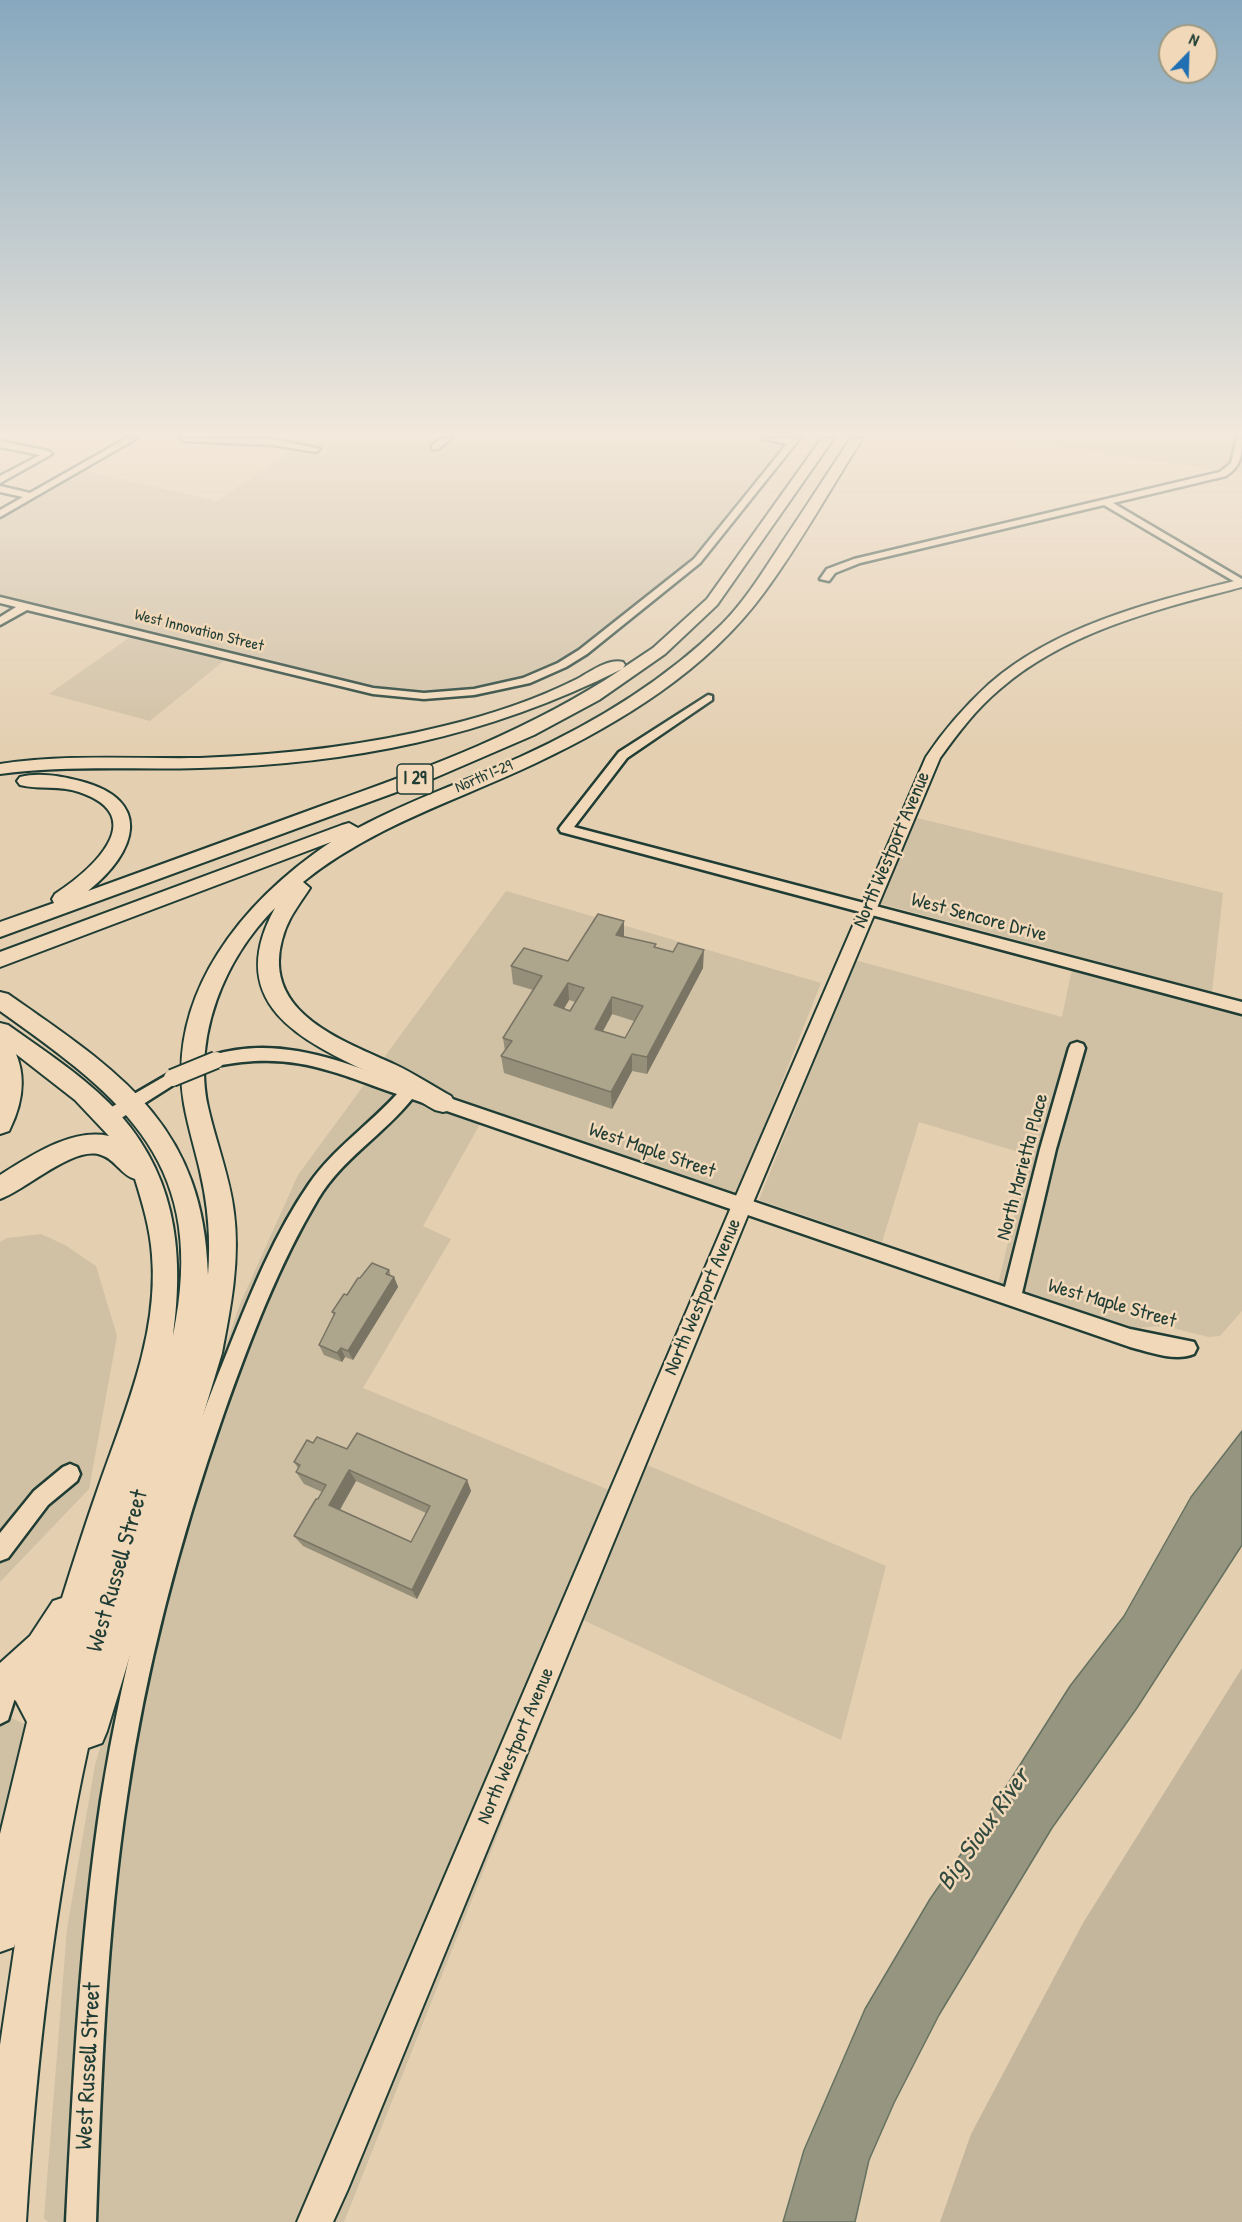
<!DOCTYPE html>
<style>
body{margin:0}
#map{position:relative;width:1242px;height:2222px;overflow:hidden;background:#e4cfb1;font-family:"Patrick Hand",sans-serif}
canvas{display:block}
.north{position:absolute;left:1158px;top:24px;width:60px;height:60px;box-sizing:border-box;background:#f1d8b9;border:2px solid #9d9a84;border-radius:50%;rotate:23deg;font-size:16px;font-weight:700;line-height:24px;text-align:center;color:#1f3d34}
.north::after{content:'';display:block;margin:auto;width:21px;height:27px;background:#1f6fb2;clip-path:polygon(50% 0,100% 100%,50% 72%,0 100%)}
</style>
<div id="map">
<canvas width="1242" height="2222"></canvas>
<div class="north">N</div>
</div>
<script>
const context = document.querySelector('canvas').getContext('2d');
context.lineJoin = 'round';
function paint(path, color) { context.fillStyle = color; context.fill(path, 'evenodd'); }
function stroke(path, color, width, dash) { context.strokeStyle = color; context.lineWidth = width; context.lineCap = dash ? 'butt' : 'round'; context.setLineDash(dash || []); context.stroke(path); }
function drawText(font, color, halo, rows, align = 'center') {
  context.font = font + ' "Patrick Hand",sans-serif'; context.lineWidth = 5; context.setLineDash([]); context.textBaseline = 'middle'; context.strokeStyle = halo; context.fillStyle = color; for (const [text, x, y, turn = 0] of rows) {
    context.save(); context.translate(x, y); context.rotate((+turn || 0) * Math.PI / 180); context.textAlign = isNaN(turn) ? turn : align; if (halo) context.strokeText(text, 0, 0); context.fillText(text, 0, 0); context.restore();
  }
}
paint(new Path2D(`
 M199,438H751L784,443L692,558L668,579L558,662L526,677L496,685L447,692L391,690L348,682L0,594V520L86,471L217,501L291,451L311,455L328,453L323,448L279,440Z
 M996,438H1242V473Z
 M130,637L225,660L150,721L49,694Z
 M913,817L1223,893L1212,992L878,903Z
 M506,891L821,983L730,1212L480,1124L423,1226L451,1239L363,1388L633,1500L647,1465L886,1566L841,1740L583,1620L344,2222H48L44,2218L67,1929L95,1765L172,1502L240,1304L298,1175Z
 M855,960L1062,1017L1072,969L1242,1016V1311L1220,1336L1209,1337L1164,1326L1134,1328L998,1284L1029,1155L919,1122L882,1242L759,1200Z
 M41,1234L65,1245L96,1266L117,1336L89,1489L0,1582V1242L7,1238Z
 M0,1713L25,1724L0,1855Z`), '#d0c0a4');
paint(new Path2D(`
 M1242,1668V2222H940L971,2134L1083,1923Z`), '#c4b69c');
const water = new Path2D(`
 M1242,1431V1545L1137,1708L1052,1828L939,2015L894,2103L869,2160L855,2222H783L804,2150L865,2009L930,1899L990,1812L1070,1686L1124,1616L1191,1497Z`);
paint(water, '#96957f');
stroke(water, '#667261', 1.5);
const minor = new Path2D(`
 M127,438H137L0,517V510L23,497L0,492V486L30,493Z
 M180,438L273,439L320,449L316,452L273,445L184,441Z
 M443,438H452L438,449H432V445Z
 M761,438H800L700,563L587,654L566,667L530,683L474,695L424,699L373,694L27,610L0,625V617L16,607L0,603V597L373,688L424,693L474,689L523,678L558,663L579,650L694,559L787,444Z
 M1237,438H1242C1242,455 1241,466 1226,476L1113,503L1242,579V586L1104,505L860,563L835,573L829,581L820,579L827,569L854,559L1220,472L1231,463Z
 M0,441L48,451L52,454L0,483V476L40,455L0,447Z
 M708,695L712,696V700L627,758L574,827L1242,1002V1014L561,832L559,829L561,826L619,752Z
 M1077,1042L1083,1044L1085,1048L1056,1149L1022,1293L1130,1329L1194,1342L1197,1348L1194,1354C1175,1362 1149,1352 1130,1347L412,1099C383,1135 342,1159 318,1199C278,1266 250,1340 224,1413C180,1538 146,1666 127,1797C106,1937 101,2080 96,2222H66C73,2081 80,1940 101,1800C124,1655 164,1512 218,1375C244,1311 269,1242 309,1184C333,1149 369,1125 397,1094C328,1070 292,1051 216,1066L210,1064L208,1060L210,1056C280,1034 341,1062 406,1084L413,1080L419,1082L420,1088L1005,1287L1040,1149L1069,1048L1071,1044Z
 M172,1072L178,1074L180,1078L178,1082L115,1122L109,1124L103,1122L101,1117L103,1112Z
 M70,1464L77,1467L80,1474L77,1481L48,1505L8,1558L0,1561V1533L34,1491L63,1467Z
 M0,1663L18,1668L22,1676L8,1720L0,1724Z`);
const major = new Path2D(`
 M1242,579V587C1158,609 1067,631 1000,689C976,709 958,733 940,758L752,1205L348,2189L333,2222H297L732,1205L926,757C944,730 965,706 989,684C1057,624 1156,601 1242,579Z`);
const highway = new Path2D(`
 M822,438H834L717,605L665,654L599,700L534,735L432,779L0,937V922L54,903L52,899L55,894C90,871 153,817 79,792C60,785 39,790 20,785L17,781L20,777C39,772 61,776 80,781C154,800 137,852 88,891C167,862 246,834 324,805C428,768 531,730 622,669C487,737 352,764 200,768C133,770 67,765 0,774V764C67,754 133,759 200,758C282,755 364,746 444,726C490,715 535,700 577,679C590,672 608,658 623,662L625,665L623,668L653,648L707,599Z
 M851,438H863C830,489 799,546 763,594C706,671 620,723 536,763C456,801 372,826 303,882L310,888C299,905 287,919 282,940C262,1014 344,1041 396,1065C415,1074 433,1086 451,1096L455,1103L451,1110L443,1112L435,1110C417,1100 401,1088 383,1079C309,1044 220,1008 275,908C224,959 193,1036 208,1107C216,1143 230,1177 234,1213C240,1260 231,1307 222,1353L107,1731L102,1743L88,1748C54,1904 36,2063 26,2222H0V2045L15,1944L14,1947L0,1952V1834L27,1722L16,1701L0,1689V1663L30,1636L53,1601L62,1598C73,1563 84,1528 96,1494C122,1418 159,1337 152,1255C150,1228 143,1205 135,1179C121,1175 115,1159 101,1155C74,1145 26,1190 0,1199V1175C31,1156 71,1128 109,1136L75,1100L16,1054C27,1080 21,1107 9,1131L0,1134V1023L8,1025C43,1050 79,1073 109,1103C175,1169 185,1248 173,1336C209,1165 126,1100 0,1011V992L8,994C120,1072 204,1125 208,1275C211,1239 208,1205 200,1171C195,1149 188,1127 184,1104C166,993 244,900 331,842L0,967V952L342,825L349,823L358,828C410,800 466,781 520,757C593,724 664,681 721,625C746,600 764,570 783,541C806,507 828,472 851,438Z`);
stroke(minor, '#1f3d34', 5);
stroke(major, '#1f3d34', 4);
stroke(highway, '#1f3d34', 4);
paint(minor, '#f1d8b9');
paint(major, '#f1d8b9');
paint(highway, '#f1d8b9');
const minorBridge = new Path2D(`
 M172,1078L216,1060`);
stroke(minorBridge, '#1f3d34', 20, []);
stroke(minorBridge, '#f1d8b9', 16);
paint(new Path2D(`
 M624,937L656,947L703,968L647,1074L632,1071L612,1109L504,1073L501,1056L505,1051L503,1038L533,990L513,984L511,966L568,961ZM569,1000L575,1002L570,1011L564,1009ZM612,1014L634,1021L625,1038L603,1031Z
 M389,1270L391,1276L394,1277L398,1287L353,1360L345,1357L342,1362L324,1355L319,1345L334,1316L332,1312L360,1278Z
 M313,1443L347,1449L467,1480L471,1491L417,1599L303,1546L294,1536L322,1492L304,1484L296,1472L298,1468L294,1462ZM356,1481L426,1513L411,1542L340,1510Z`), '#958f79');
paint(new Path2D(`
 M624,921V939L616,935Z
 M704,950L703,968L647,1074V1057Z
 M568,983L569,1000L555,1023L554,1005Z
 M612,997V1014L595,1046V1029Z
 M632,1054V1071L612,1109L611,1092Z
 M394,1277L398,1287L353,1360L348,1351Z
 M341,1348L345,1357L342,1362L337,1353Z
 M349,1470L356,1481L336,1516L329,1505Z
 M467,1480L471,1491L417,1599L412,1590Z`), '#797463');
const building = new Path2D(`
 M598,914L624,921L616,935L656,944L654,947L673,952L678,943L704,950L647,1057L632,1054L611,1092L501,1056L512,1041L503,1038L542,976L511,966L524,948L568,961ZM568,983L584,988L570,1011L554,1005ZM612,997L643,1006L625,1038L595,1029Z
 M372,1263L389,1270L386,1274L394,1277L348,1351L341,1348L337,1353L319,1345L335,1313L332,1312L344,1294L347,1295L358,1278H360Z
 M357,1433L467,1480L412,1590L294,1536L316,1499H318L326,1485L296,1472L300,1465L294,1462L307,1440L313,1443L317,1437L347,1449ZM349,1470L430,1506L411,1542L329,1505Z`);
paint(building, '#ada68d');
stroke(building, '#797463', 1.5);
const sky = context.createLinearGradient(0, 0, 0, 749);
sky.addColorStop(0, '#87a8be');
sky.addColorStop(0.58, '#f3e9dc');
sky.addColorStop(1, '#f3e9dc00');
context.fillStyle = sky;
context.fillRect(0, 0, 1242, 749);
drawText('16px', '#1f3d34', '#f1d8b9', [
 ["West Innovation Street",199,631,14],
 ["North I-29",484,777,-23]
]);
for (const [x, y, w] of [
 [415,779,36]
]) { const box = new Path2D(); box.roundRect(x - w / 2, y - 15, w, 30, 4.5); context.fillStyle = '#f1d8b9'; context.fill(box); stroke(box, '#1f3d34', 1.5); }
drawText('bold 18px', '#1f3d34', null, [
 ["I 29",415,779]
]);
drawText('20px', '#1f3d34', '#f1d8b9', [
 ["North Westport Avenue",892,850,-67],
 ["West Sencore Drive",979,918,15],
 ["West Maple Street",652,1151,19],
 ["North Marietta Place",1023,1167,-75],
 ["North Westport Avenue",703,1297,-67],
 ["West Maple Street",1112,1304,16],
 ["North Westport Avenue",516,1746,-67]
]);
drawText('24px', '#1f3d34', '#f1d8b9', [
 ["West Russell Street",118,1571,-74],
 ["West Russell Street",89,2066,-87]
]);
drawText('italic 26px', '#314a3f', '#f1d8b9', [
 ["Big Sioux River",984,1830,-55]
]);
</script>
